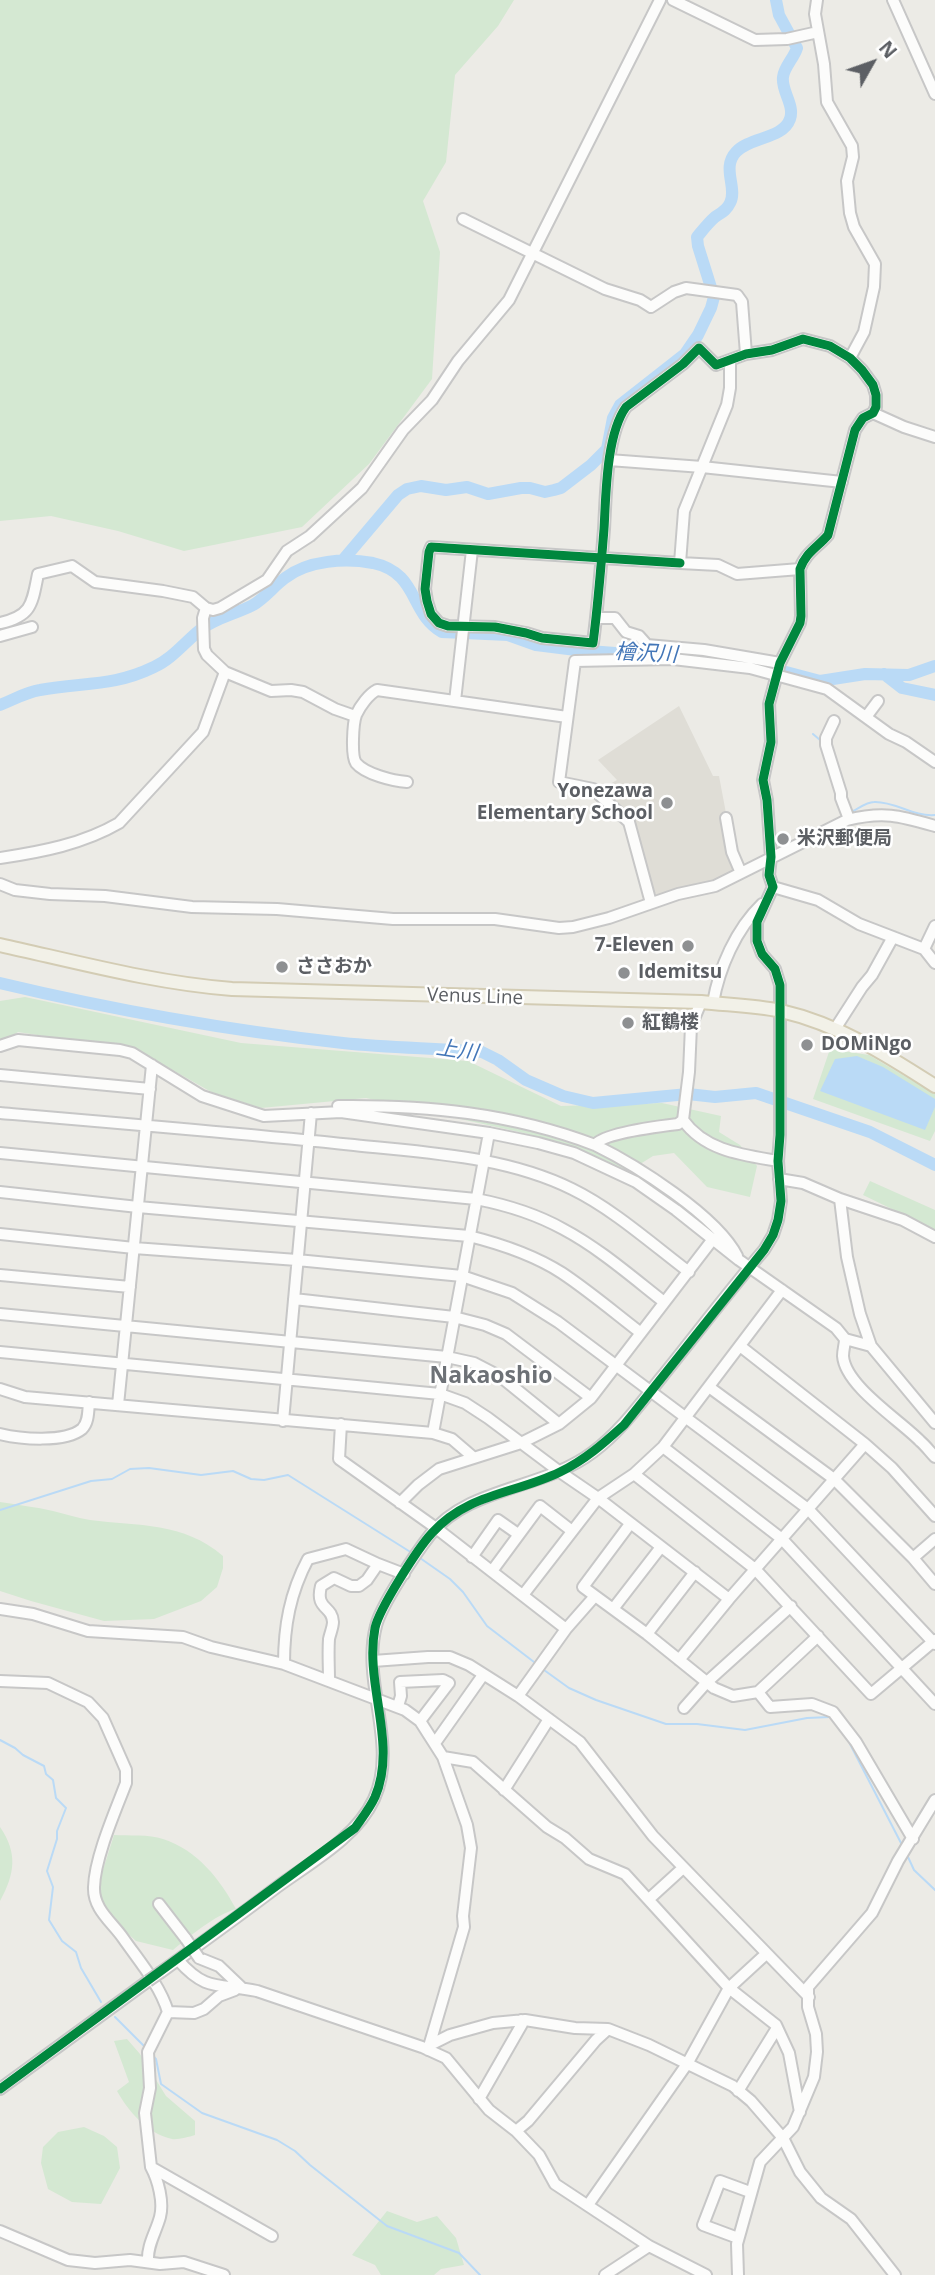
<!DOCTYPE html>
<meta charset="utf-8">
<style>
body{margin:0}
#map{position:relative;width:935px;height:2275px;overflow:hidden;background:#ecebe6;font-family:"Open Sans",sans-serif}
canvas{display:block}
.north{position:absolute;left:837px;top:28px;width:70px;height:70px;-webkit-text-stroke:5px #fff;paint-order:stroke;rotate:50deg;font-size:19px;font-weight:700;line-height:28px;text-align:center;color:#5c5f64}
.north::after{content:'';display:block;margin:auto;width:24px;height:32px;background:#5c5f64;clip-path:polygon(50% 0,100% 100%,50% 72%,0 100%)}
</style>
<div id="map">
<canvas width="935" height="2275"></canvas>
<div class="north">N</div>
</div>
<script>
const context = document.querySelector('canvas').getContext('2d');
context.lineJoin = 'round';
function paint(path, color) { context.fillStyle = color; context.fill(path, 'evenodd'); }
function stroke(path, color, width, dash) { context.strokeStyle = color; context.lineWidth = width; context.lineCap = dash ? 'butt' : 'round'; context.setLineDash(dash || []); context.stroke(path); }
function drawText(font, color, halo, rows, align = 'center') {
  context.font = font + ' "Open Sans","Noto Sans JP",sans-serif'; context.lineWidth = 5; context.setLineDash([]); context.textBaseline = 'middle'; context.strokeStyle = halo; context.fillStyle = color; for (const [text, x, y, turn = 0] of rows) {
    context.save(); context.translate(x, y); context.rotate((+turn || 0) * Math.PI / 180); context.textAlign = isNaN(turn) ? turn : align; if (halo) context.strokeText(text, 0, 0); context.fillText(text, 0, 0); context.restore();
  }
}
paint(new Path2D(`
 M679,706L713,776H719L732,845L741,870L719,882L658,895L653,892L631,822L603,795L610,784L617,780L598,760Z`), '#dfddd6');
paint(new Path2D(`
 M0,0H514L498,26L455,75L446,162L423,201L440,252L432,379L369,464L302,527L184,551L118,531L51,516L0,521Z
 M25,997L241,1043L468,1061L561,1106L662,1103L721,1116L719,1132L740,1145L757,1166L750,1197L707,1187L674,1153L653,1156L629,1171L528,1134L366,1098L261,1108L213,1093L139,1051L18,1032L0,1045V1001Z
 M830,1049L869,1055L935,1094V1131L930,1141L813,1099Z
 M870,1181L935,1210V1230L863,1195Z
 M0,1502C18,1505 36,1507 53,1511C66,1514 78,1518 90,1520C138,1526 184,1522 223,1556V1568L217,1587L201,1601L154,1619L104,1621L31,1601L0,1591Z
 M0,1827C18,1853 15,1874 0,1901Z
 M114,1835C129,1836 149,1834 163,1839C197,1850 220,1879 236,1909C215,1915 190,1936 173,1950L136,1941L115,1922L91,1888L101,1876Z
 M127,2039L140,2054L166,2096L195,2121V2135C188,2137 178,2140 172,2139C148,2134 128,2111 117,2091L129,2082L114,2041Z
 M84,2127L104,2136L117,2147L120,2168L101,2204L72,2202L48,2189L41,2163L43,2147L58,2132Z
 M387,2211L417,2222L437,2216L456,2238L464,2265L441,2269L434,2275H381L375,2265L352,2255Z`), '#d4e8d2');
paint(new Path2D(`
 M857,1056L883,1067L935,1099V1107L925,1130L820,1091L835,1059Z`), '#badaf6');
stroke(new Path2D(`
 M813,734L820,740
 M853,811C859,808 867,802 874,802C895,801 913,817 935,815
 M0,1510L91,1481L112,1479L130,1469L149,1468L201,1475L233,1471L251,1479L264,1480L288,1475L412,1553
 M420,1558L450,1579L463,1592L487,1626L534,1662
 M544,1670L569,1688L596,1700L666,1724H697L745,1730L807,1718L830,1717
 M0,1740L15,1748L23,1755L44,1766L46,1774L53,1780L56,1798L66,1808L57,1831V1839L47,1871L53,1887L49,1920L62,1941L76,1952L81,1968L101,2002
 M850,1744L902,1845
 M908,1857L914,1870L935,1890
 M115,2017L144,2046
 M153,2056L156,2059L161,2084L202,2113L277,2140L295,2151L310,2165L387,2226L459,2253L480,2275`), '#badaf6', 2);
stroke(new Path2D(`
 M343,560L398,495L407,489L421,486L446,490L467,487L488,494L521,488H530L545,492L554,490L561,488L591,465L607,449L613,418L620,405L685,354L698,335L711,308L714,297L698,246L697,237C702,231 708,223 715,217C721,213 727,210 730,203C738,188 721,168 736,152C750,137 783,139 790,119C795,105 781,91 783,77C784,67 794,58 797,48L779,15L776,0
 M752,663L820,681L865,674L909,675L935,666
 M884,674L902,688L935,695
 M0,705C13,700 26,692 40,690C82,682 113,687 154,667C172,659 185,642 200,630C215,618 236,614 253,605C265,598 274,586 285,578C308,560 346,558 373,563C419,573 409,613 442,632L508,635L536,645L576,650L628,654L666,652L720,658
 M0,983C113,1010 227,1030 343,1043C389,1048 435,1048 482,1052L498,1060L526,1080L563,1096L593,1103L688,1094L715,1097L756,1093L870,1132L935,1165`), '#badaf6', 12);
const minor = new Path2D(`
 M673,0L755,40L787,39L818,32
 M817,0L815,14L824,64L827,102L852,146L853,157L847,181L850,213L854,227L875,264L874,287L864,332L850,358
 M893,0L935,94
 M463,219L605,289L640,300L651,307L674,292L686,288L737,295L742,302L746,354
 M730,361V388L727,405L684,511L680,563L718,565L737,574L800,569
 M873,413L904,427L935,437
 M609,460L702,467L842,482
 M206,608L203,618L204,649L207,655L225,672L271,691L291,690L303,692L335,709L355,716
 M596,618H615L626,632L639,636L647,645L704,650L780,663
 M0,623C32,616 32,604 38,574L72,566L95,582L163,591L193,597L206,608L213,610L220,608L267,580L287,551L310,536L362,488L403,430L432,400L458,361L509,300L660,0
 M0,636L32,627
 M455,701L472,550
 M866,717L878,701
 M834,721L826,738V745L841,793V798L849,819
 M407,782C393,781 365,774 356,763C351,756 353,723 356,715C360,706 369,694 377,690L567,717
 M726,818L732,852L741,873
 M0,858C41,852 83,844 119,823L203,732L225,672
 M0,884L15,890L50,894L105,896L192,907L277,909L393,919H495L559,928L573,927L609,918L678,894L715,886L847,820C884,811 900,816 935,826
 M773,887L818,900L859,924L924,949L935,963
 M651,903L629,822L593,789L559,782L575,661L673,659L750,668L827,689L889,734L906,742L935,762
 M924,949L935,926
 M701,1002L691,1026L689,1072L683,1120C705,1151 743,1155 778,1161
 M713,1003C719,968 736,929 762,904
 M835,1029L862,987L872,975L893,937
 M0,1046L18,1040L120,1050L132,1053L202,1096L264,1116L341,1112L489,1133L538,1143L574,1153L636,1182L676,1210L739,1260L836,1328L845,1339L871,1346
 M0,1075L150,1089
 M338,1106C427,1105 511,1113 595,1145
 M0,1113C118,1123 237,1133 354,1145C428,1153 505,1156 572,1189C613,1209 652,1244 689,1272
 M683,1120L678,1124C661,1126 603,1133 595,1145C636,1165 717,1216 737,1256
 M0,1153L476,1199C507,1205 536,1214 563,1229C599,1248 632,1277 664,1302
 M779,1179L803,1183L840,1199L847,1257L860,1314L871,1346L935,1423
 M0,1192L138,1207L469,1236C501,1244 534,1255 562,1273C589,1291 615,1313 641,1333
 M840,1199L903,1220L935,1237
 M0,1234L134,1248L297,1260L462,1276L512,1293L558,1322L808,1509L935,1644
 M0,1275L130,1287
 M294,1299L454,1317L485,1325L506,1334L591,1398
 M0,1314L447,1357L474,1363L501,1377L559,1424
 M845,1339C845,1344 843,1350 843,1356C845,1386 901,1421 920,1441C926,1446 930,1452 935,1457
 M740,1346L865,1444L892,1468L935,1516
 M0,1352L440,1394L465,1403L488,1418L560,1472L598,1498L729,1599
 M709,1387L834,1479L913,1558
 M0,1389L25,1397L433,1433L452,1439L473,1457
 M118,1405L152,1065
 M283,1421L311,1113
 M341,1424L339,1459L436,1528L566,1629
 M433,1433L489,1133
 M0,1434C20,1439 65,1443 82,1429C89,1422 88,1411 89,1402
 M663,1447L782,1539L935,1704
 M634,1474L755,1569L871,1694L935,1640
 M400,1503L418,1485L439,1469L521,1443L559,1424L591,1398L713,1239
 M630,1524L583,1587L647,1634L714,1688L733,1696L758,1692L818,1636
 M935,1539L913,1558L935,1584
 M472,1557L498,1520L518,1534
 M492,1571L540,1506L572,1531
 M523,1595L598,1498L634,1474L663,1447L782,1290
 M0,1609L33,1614L88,1631L183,1637L211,1647L284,1664L405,1710L420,1721L443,1757L467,1825L471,1848L463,1916L464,1927L428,2050
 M613,1609L661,1547
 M647,1634L695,1572
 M679,1660L729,1599L865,1444
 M373,1661L428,1657H450L469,1665L518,1696L580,1742L653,1836L809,1997
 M284,1664C284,1626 290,1593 308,1559L346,1549L378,1564
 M329,1680C329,1666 328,1653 329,1639C330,1634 333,1627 333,1622C332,1605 315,1610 321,1586L334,1578L351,1586H359L367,1580L378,1564L404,1574
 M0,1681L48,1683L88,1702L103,1718L126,1770V1783C115,1812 95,1857 94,1887C93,1909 112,1922 123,1938C139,1961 160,1985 168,2012L148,2052L150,2088L145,2113L151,2167C158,2180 164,2202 160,2217C156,2232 147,2245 148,2261
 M758,1692L770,1707L812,1704L833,1712L856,1742L913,1839
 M518,1696L566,1629L595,1596
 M398,1706L401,1696L400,1682L443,1680L449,1683L420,1721
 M684,1708L707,1682L791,1606
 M435,1743L483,1675
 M443,1757L473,1762L547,1827L565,1838L589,1859L625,1874L729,1988L776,2025L789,2053L800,2112
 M504,1790L549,1719
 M649,1899L683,1868
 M159,1904L186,1939
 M199,1958L219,1966L241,1987
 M178,1960C207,1993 219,1983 257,1991L422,2047L446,2058L489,2110L516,2131L539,2155L555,2184L649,2246L706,2275
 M161,1972C200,1944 239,1916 277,1887C311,1862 356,1838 374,1799C399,1745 361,1683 376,1626C381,1605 416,1553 430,1535C469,1486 543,1490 593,1452C620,1432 640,1404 661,1378C695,1336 728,1292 764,1250L773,1235L778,1220L781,1201L778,1161L780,1135V985L775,969L762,954L757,941V922L773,887L769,875L771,857L767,800L763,780L771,742L769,704L780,663L800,623L801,616L800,569C805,553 818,547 828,535L855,430L863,418L873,413L876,407V395L873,385L862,370L850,358L830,346L803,339L772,350L746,354L716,365L699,348L683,364L626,407C606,435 606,496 604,529C601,567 598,605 593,643L542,638L526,633L495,627L448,626L439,623L431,614L427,601L425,589L429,552L431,547L680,563
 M168,2012L194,2013L204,2009L219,1996L235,1990
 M430,2045L450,2035L493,2023L525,2020L575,2028L608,2029L649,2045L733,2086L751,2101L783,2138L800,2172L821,2198L851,2219L895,2275
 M0,2089L148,1981
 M738,2091L777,2028
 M479,2099L522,2024L521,2020
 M516,2131L528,2121L596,2040L608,2029
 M151,2167L272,2236
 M588,2205L687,2064L729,1988L766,1954
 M0,2231L68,2260L95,2263L130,2260L160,2264L184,2262L224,2275
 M738,2238L703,2225L720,2181L750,2192
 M605,2275L649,2246
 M738,2275L737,2244L760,2162L793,2127L814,2077L817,2052L816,2034L808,2007V1987L872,1913L898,1861L935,1800`);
const major = new Path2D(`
 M0,945C77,962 154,983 232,989L701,1002C727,1005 754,1005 781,1011C838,1024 887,1055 935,1086`);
stroke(minor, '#c7c7c7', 14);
stroke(major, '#d3ccb4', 16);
stroke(minor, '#fcfcfb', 10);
stroke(major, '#f2f1e8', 12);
const minorBridge = new Path2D(`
 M186,1939L199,1958
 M148,1981L161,1972`);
stroke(minorBridge, '#c7c7c7', 14, []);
stroke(minorBridge, '#fcfcfb', 10);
stroke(new Path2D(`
 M0,2089L355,1828C362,1818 370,1808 375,1797C398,1743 364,1684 375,1628C379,1609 418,1548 432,1533C468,1493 515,1494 560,1472C585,1460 604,1443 624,1425L764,1250L773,1235L778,1220L781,1201L778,1161L780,1135V985L775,969L762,954L757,941V922L773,887L769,875L771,857L767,800L763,780L771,742L769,704L780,663L800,623L801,616L800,569C805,553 818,547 828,535L855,430L863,418L873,413L876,407V395L873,385L862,370L850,358L830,346L803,339L772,350L746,354L716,365L699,348L683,364L626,407C606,435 606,496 604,529C601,567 598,605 593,643L542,638L526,633L495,627L448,626L439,623L431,614L427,601L425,589L429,552L431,547L680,563`), '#00873e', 9);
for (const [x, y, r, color] of [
 [667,803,7,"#8e9092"],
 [783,839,7,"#8e9092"],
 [688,946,7,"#8e9092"],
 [282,967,7,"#8e9092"],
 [624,973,7,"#8e9092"],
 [628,1023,7,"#8e9092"],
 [807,1045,7,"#8e9092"]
]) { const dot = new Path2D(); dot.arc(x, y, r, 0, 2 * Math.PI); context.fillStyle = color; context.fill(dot); stroke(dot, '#fff', 2.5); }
drawText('bold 19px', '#5c5f64', '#fff', [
 ["Yonezawa",653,792,"right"],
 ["Elementary School",653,814,"right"],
 ["米沢郵便局",797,839],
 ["7-Eleven",674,946,"right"],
 ["ささおか",296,967],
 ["Idemitsu",638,973],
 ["紅鶴楼",642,1023],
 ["DOMiNgo",821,1045]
], 'left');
drawText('19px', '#5c5f64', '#fff', [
 ["Venus Line",475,997,2]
]);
drawText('italic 21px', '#4477b8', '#fff', [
 ["檜沢川",646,654,3],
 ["上川",457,1051,8]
]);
drawText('bold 23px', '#6d7176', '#fff', [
 ["Nakaoshio",491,1376]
]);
</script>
